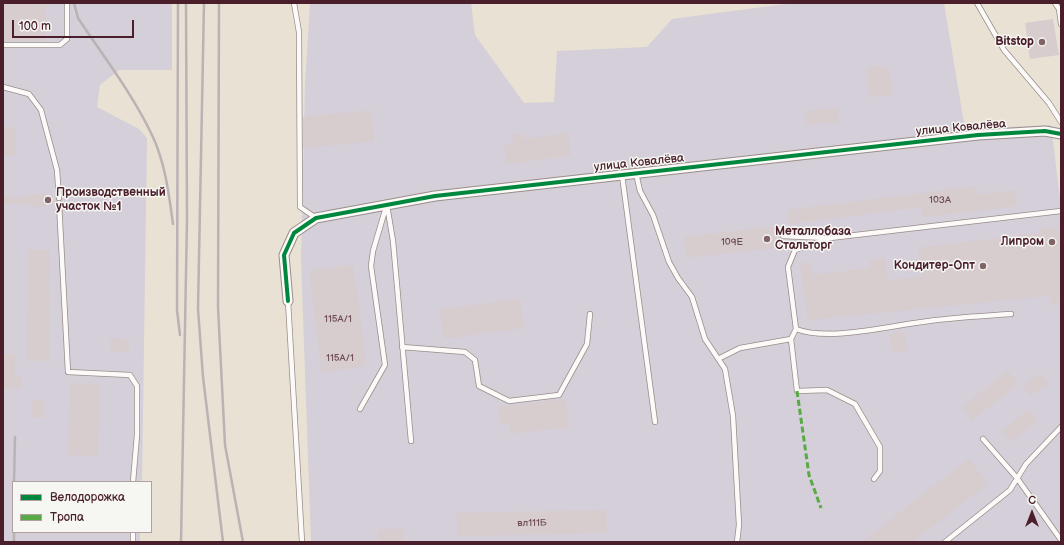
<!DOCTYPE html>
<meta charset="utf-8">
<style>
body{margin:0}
#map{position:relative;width:1064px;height:545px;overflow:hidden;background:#e9e1d4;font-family:"Balsamiq Sans",sans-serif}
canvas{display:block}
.frame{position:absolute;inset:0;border:4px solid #4a1f2b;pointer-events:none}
.legend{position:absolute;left:12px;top:481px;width:140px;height:52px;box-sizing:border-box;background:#f6f6f2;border:1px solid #b1a0a2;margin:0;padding:5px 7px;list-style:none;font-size:12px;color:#4a1f2b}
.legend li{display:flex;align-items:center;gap:8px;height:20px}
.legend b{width:20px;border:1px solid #b1a0a2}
.north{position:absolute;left:1012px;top:493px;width:40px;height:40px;-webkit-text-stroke:3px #f6f6f2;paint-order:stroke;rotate:0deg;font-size:11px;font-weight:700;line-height:16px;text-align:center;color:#4a1f2b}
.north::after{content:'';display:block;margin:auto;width:14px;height:18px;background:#4a1f2b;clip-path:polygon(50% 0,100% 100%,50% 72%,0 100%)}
.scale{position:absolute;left:12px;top:20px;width:122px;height:18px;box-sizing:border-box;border:2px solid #4a1f2b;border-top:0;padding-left:5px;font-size:12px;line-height:14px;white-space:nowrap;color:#4a1f2b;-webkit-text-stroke:3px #f6f6f2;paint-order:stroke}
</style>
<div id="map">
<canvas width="1064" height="545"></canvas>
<div class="frame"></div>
<ul class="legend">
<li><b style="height:5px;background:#00873e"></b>Велодорожка</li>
<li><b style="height:5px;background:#57aa44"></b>Тропа</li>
</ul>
<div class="north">С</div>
<div class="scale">100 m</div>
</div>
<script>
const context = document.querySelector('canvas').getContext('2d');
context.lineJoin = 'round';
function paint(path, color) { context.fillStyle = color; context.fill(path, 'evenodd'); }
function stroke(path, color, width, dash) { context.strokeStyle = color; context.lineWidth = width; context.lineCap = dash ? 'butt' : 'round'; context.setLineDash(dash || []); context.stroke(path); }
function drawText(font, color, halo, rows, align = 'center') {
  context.font = font + ' "Balsamiq Sans",sans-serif'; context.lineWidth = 3; context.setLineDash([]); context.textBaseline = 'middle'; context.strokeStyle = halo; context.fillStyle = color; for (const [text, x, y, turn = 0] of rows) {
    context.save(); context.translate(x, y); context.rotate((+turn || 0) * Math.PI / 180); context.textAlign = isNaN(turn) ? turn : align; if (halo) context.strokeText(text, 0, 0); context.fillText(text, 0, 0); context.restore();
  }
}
paint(new Path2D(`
 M3,3H172V70H119L100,85L97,107L139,129L147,138L142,482H13V532H140V542H3Z
 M310,3H471L475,35L524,103L554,102L557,51L647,47L672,19L793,3H944L965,129L1051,125L1061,207V542H311L301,259L305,83Z`), '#d4cfd8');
paint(new Path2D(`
 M3,3H46V41H3Z
 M1053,19L1059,55L1030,59L1025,23Z
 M883,66L890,72L892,95L869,97L867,67Z
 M838,108L839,122L806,124L805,111Z
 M371,110L374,141L303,148V117Z
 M3,127H16V156H3Z
 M523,133V139L568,133L571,155L507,164L504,145L514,143L512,135Z
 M976,186L978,195L1016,190L1017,206L922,217L921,207L789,224L787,210Z
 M27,194L45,195V207L28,206L27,204H3V197H27Z
 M779,226L781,247L686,258L684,237Z
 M1058,227L1061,250V303L1050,305L1049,296L808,320L800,264L810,262L812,275L870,268L869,260L885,258L887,280L922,277L918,248L1041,233L1040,229Z
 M28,250H50L49,361H27Z
 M353,265L367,366L322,372L309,271Z
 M520,299L524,328L444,339L440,309Z
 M905,332L907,351L892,352L890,334Z
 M111,338L129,339V352H110Z
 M3,354H15V376H22V389H3Z
 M1008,371L1018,384L972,420L962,407Z
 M1041,373L1049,384L1031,396L1023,385Z
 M70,383L100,384L98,456L68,455Z
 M566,399L569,427L510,434L509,424H500L498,407Z
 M32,400L44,401L43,418H32Z
 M1029,409L1038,420L1011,442L1002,431Z
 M969,459L988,483L912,542H862Z
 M606,510L607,533L457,536V513Z
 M403,528L404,542H379L378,530Z`), '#d7ccce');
const service = new Path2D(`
 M294,3L299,32L300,207L316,218
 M977,3L1004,50L1049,103L1061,122
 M1055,3L1059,9L1061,24
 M3,45H60L67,39V3
 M3,87L29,94L41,110L57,170L59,198
 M636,173L640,191L653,215L669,262L678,278L692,297L705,339L725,369L733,416L739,525L737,542
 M622,175L655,422
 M59,203L68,372L130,375L137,386V435L133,482
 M387,205L393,241L411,441
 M783,236L826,238
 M288,301L302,542
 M796,329C829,342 893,325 929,321C956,317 984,316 1011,314
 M791,339L797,391L827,390L855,404L880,447V471L874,479
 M402,347L465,352L475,360L479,386L509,401L559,395L587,344L590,314
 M720,358L740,348L791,339L796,329L788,267L795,250L830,238L1061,211
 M360,409L385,365L371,266L373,251L386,207
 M983,439L1017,478L1061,540
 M133,542V532
 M945,542L1010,490L1026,464L1061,427`);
const minor = new Path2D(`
 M288,301L284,255L294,233L316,218L435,196L978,135L1045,131L1061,134`);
stroke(service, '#998d89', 6);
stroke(minor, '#998d89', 11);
stroke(service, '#fcfaf9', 4.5);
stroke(minor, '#fcfaf9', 9);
stroke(new Path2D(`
 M74,3L78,18C103,56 132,93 152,135C165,162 169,194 173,224
 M178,3L177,310L180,335
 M204,3L198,309L203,377L223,542
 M219,3L218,307L225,445L243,542
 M14,482L15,437
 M14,542V532
 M181,542L187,219L186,3`), '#b9b3b3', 2.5);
stroke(new Path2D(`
 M797,391L809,475L821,508`), '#57aa44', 3, [6, 3]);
stroke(new Path2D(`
 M288,301L284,255L294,233L316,218L435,196L978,135L1045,131L1061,134`), '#00873e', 4);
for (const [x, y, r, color] of [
 [1042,42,4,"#826366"],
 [48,200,4,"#826366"],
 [767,239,4,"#826366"],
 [1052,242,4,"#826366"],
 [983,266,4,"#826366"]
]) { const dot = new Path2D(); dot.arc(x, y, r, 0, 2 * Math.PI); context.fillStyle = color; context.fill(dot); stroke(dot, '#f6f6f2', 1.5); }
drawText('10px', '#6d4a54', null, [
 ["103А",940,200],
 ["109Е",732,242],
 ["115А/1",338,319],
 ["115А/1",340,358],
 ["вл111Б",532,523]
]);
drawText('bold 12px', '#4a1f2b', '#f6f6f2', [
 ["Bitstop",1034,42],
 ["Производственный",56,193,"left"],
 ["участок №1",56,207,"left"],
 ["Металлобаза",775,232,"left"],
 ["Стальторг",775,246,"left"],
 ["Липром",1044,242],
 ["Кондитер-Опт",975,266]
], 'right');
drawText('12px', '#4a1f2b', '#f6f6f2', [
 ["улица Ковалёва",961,128,-5],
 ["улица Ковалёва",639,163,-6]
]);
</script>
